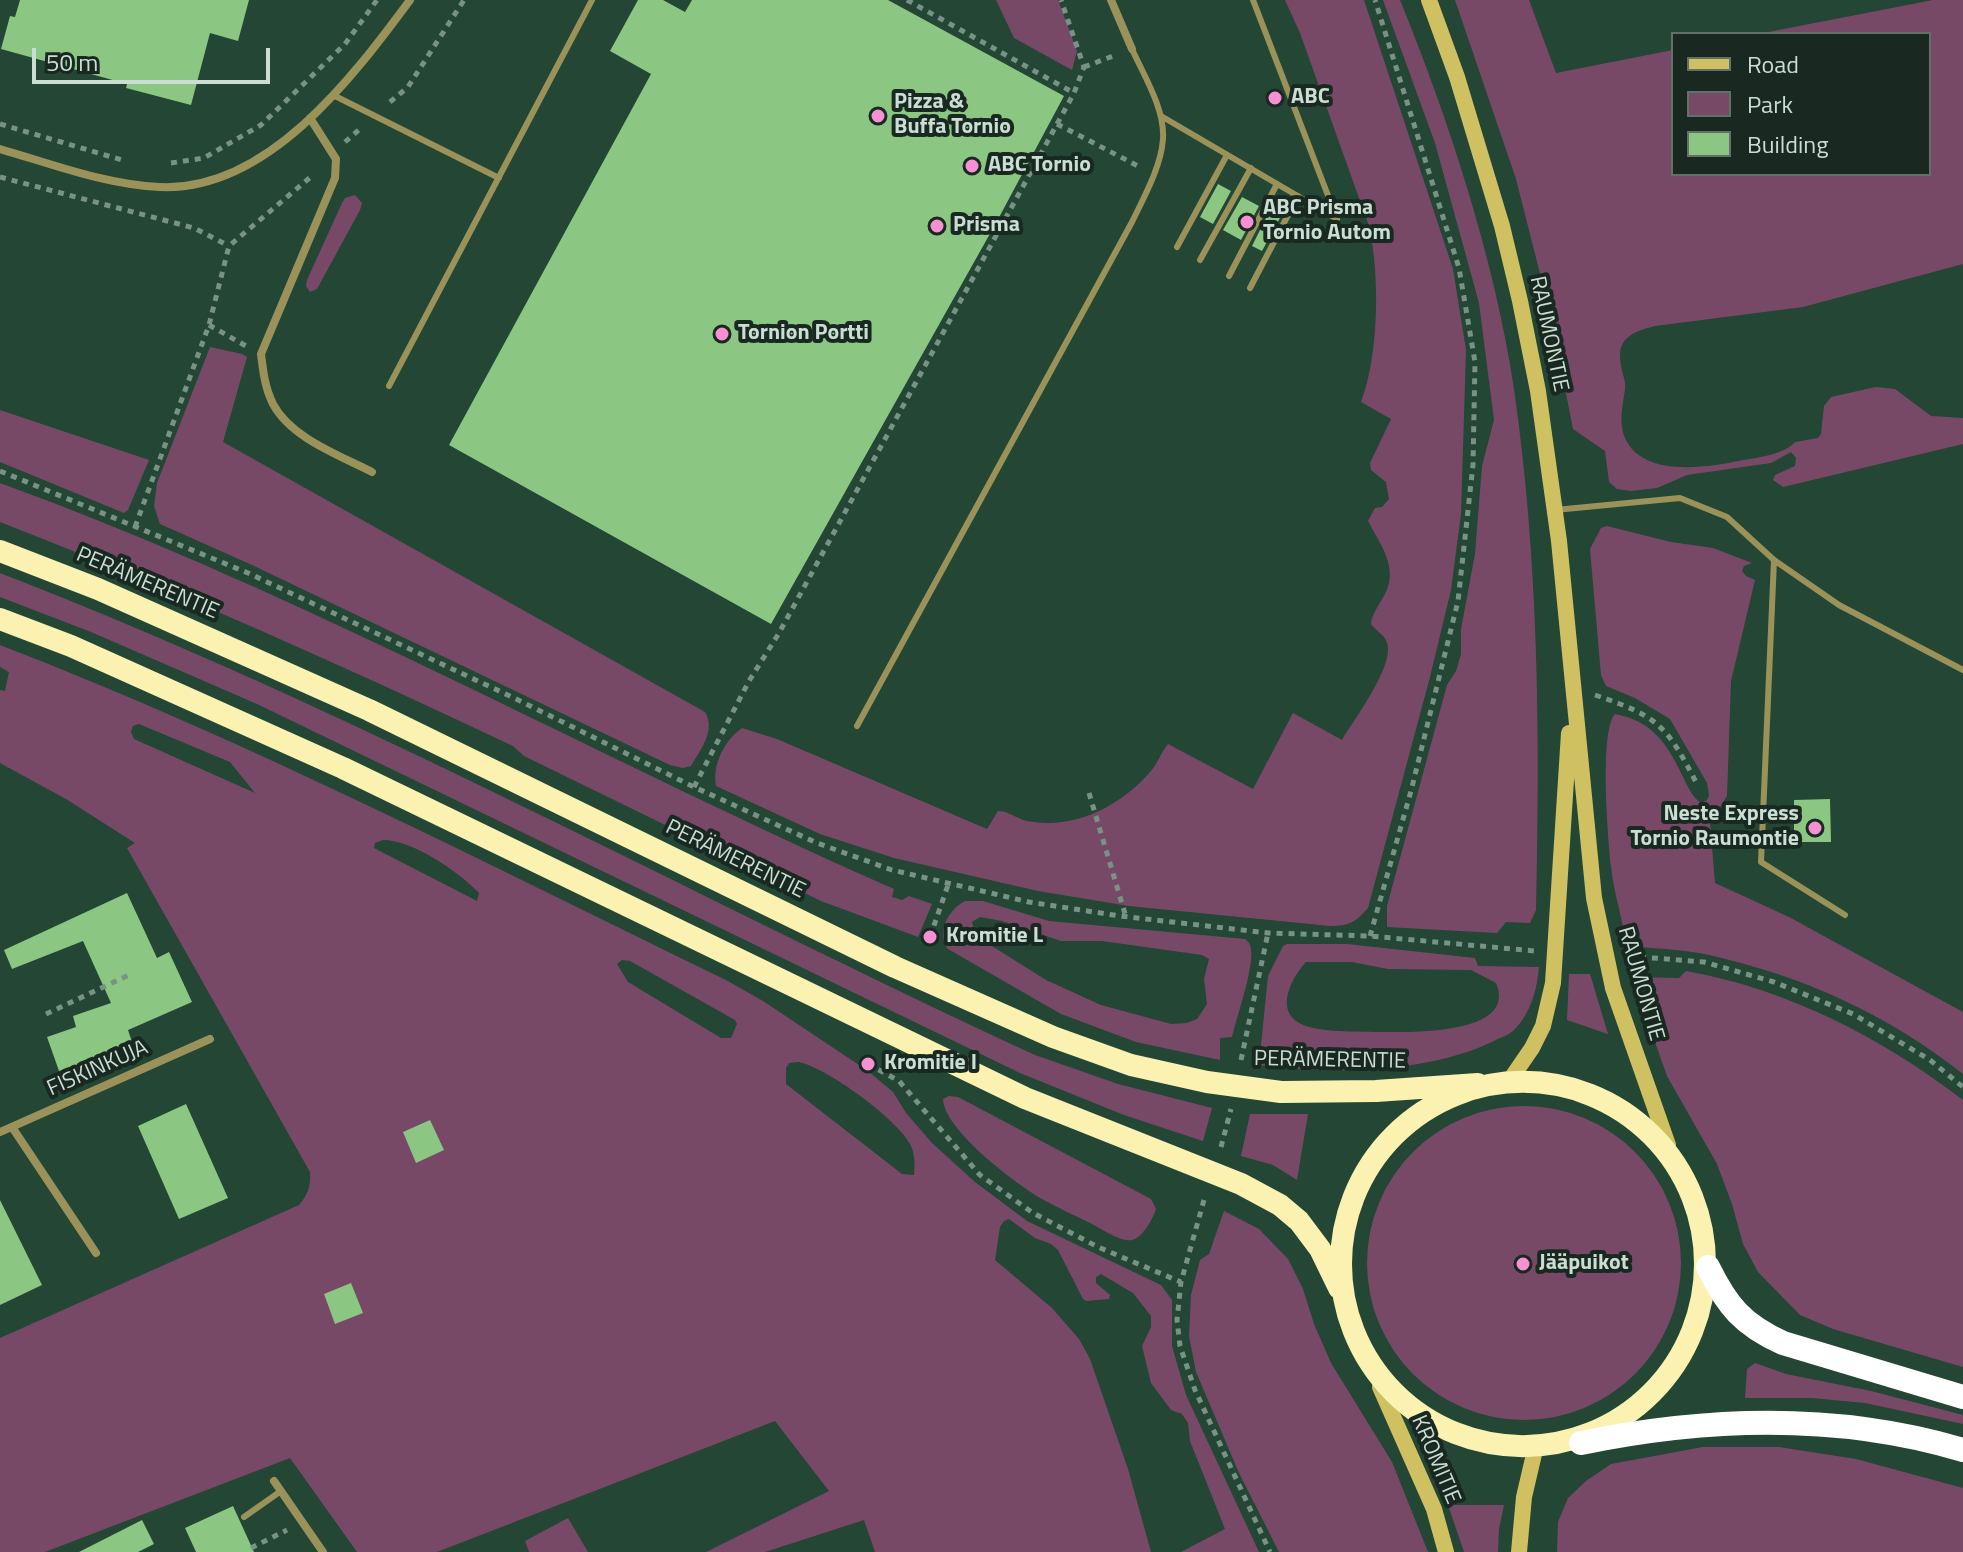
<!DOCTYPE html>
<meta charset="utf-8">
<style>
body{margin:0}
#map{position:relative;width:1963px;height:1552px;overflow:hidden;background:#234635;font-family:"Titillium Web",sans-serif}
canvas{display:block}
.legend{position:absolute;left:1671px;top:32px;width:260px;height:144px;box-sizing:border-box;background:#192921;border:2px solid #607168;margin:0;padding:10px 14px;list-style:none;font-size:24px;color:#cbded3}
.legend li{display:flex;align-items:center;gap:16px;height:40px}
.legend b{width:40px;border:2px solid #607168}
.scale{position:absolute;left:32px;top:48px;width:238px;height:36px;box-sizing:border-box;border:4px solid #cbded3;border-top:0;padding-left:10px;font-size:24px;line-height:28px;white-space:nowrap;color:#cbded3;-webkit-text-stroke:6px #192921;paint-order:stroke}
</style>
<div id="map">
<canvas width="1963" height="1552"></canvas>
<ul class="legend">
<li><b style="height:10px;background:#cfc162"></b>Road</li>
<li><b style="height:22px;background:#784967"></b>Park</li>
<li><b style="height:22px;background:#8bc782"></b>Building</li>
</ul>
<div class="scale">50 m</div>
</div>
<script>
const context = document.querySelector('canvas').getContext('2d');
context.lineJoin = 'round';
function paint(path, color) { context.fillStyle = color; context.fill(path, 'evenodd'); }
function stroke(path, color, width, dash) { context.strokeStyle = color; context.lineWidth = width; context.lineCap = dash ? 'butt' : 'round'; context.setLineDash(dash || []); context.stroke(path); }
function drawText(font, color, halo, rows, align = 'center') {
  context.font = font + ' "Titillium Web",sans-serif'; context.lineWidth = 8; context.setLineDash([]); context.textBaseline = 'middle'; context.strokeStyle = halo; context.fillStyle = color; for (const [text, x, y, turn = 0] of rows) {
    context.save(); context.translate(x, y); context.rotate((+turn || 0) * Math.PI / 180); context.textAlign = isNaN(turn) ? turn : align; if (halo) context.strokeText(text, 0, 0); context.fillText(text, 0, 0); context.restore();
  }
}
paint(new Path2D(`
 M996,0H1058L1077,51L1072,70L1014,38Z
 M1285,0H1364L1453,269L1466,350L1461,514L1451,590L1430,677L1368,908C1356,922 1349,926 1330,926L1129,906L1038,891L894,858L820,834L716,786C712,764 725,740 742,728L777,739L987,829L998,811C1009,811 1017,819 1027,821C1075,830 1121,806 1151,771C1158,763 1161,752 1168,744L1253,789L1293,713L1342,740C1354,720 1395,665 1387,643C1385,635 1376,631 1371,624C1372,613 1380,604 1385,594C1399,568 1380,544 1368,521L1375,508L1382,507L1389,499L1386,482L1371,470L1370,463L1391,419L1361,402C1379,355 1380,275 1369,226L1300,33Z
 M1383,0H1400C1449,120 1495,261 1514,389C1539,563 1540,736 1536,910L1530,923L1506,922L1497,933L1387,927V906L1447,685L1456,671L1461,654V629L1475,554L1482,466L1494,420L1479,303L1435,143Z
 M1455,0H1529L1556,73L1673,50V174H1929V34H1758L1933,0H1963V264L1803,307L1655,326C1632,332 1616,338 1621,365C1622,373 1626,381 1625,389C1623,405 1618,422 1625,438C1642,477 1705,468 1738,461C1755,458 1784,455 1795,442L1818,438L1821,434L1824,406L1831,397L1876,387L1895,389L1931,416L1963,418V444L1783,487L1773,480L1775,475L1795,466L1796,458L1791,452L1771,463L1687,475L1657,488L1631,491L1617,489L1609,482L1605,451L1573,429L1551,317L1516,179Z
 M355,195L362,203L360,210L317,289L310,292L306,286L307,280L342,203L345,198Z
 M210,347L242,354L247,357L223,442L705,712C716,730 701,749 691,766L683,768L670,765L252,565L160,524L154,506L157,483Z
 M0,410L149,460L128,510L124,513L0,462Z
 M0,483C308,595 595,757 894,889L892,897L902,900L909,896L932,904L918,937L821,901L524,756L513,746C344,666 174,590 0,522Z
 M1607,526L1671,542L1713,548L1752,563L1744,566L1742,571L1746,576L1755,580L1731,681L1727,796L1710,823L1715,883L1789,917L1963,1012V1074C1887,1014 1803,976 1709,955C1687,950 1663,949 1641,947L1639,932H1624C1620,910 1613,888 1611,866C1608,838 1599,732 1615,714C1652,721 1667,743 1683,777C1688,787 1692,797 1701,803L1707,800L1709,795L1707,783L1670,719L1635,698L1606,686L1601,675L1590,549L1601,528Z
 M0,573C355,710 689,895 1035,1055L1118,1084L1212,1108L1203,1141L1124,1115L1020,1073L257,704L91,632L0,597Z
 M0,645C249,741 487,864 726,980L763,1001L868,1071L893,1092L906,1113L932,1143L975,1182L1027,1221L1161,1285L1172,1300V1346L1186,1395L1259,1552H1181L1225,1529L1190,1441L1188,1423L1182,1414L1171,1410L1151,1383L1142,1346L1151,1327V1316L1133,1293L1101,1274L1096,1277V1283L1110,1295L1109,1299L1086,1301L1083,1299L1058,1250L1051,1244L1035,1238L1009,1219L1004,1221L1000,1227L995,1260L1052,1308L1079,1339L1090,1359L1128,1469L1151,1552H875L864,1520L765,1552H706L829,1491L775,1421L437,1552H357L290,1458L45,1552H0V1338L299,1205C308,1195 311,1185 310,1172L127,848L135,843L66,799L0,763V690L5,691L9,672L0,667ZM139,724L230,762L255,793L134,739L131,732L133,726ZM383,840C413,840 459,872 479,893L477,901L374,848L375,843ZM622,960L630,961L735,1020L737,1024L731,1038H721L628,982L617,964ZM799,1062C827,1068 896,1118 910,1144C915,1153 915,1165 914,1175L902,1174L786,1084V1068L789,1063Z
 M965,901H983L1049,921L1245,939C1249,943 1250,943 1251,949C1254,968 1237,1016 1232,1037L1220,1038V1060L1136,1042L1061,1014L948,949C935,933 949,909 965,901ZM980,917L1002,921L1061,941H1102L1202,955L1209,959L1204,979L1207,1004L1197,1019L1187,1023L1171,1024L1101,1005L1046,980L976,936L972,922Z
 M1287,944H1347L1475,958L1478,966L1539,967C1537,990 1531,1012 1515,1029C1510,1035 1501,1037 1494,1041C1428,1073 1331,1075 1259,1065L1268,976L1283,946ZM1306,962H1352L1388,969L1471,970L1496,983C1519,1037 1403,1032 1374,1032C1354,1031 1312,1033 1296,1021C1276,1006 1293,976 1306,962Z
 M1686,971C1788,989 1882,1038 1963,1100V1367L1833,1329L1800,1315L1758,1272L1743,1244L1732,1204L1717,1164L1667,1076L1632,977L1679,978Z
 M1569,974H1590L1608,1034L1567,1020Z
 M949,1096L958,1097L1151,1199L1156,1209C1153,1218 1144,1235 1135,1239C1123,1245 1101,1228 1090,1223C1074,1215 1056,1207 1040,1198C1014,1182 944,1130 943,1099Z
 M1367 1263a157 157 0 1 1 314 0a157 157 0 1 1-314 0Z
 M1250,1114H1308L1297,1180L1273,1165L1241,1156Z
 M1224,1211L1259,1229L1288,1259L1303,1289L1314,1324L1331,1363L1392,1462L1428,1552H1279L1239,1473L1196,1372L1189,1336L1191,1295L1200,1260L1209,1254Z
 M1755,1363L1786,1374L1871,1391L1963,1415V1424L1865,1403L1812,1398H1745L1747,1369Z
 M1703,1447H1779L1856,1459L1963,1488V1552H1557L1558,1522L1568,1498L1586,1481L1611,1464Z
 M1448,1505H1504L1499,1529L1498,1552H1464Z
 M568,1518L588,1552H529L525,1541Z`), '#784967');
paint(new Path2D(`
 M20,0H249L238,41L210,33L191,105L126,88L127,84L1,49L10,16L15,17Z
 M638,0H663L685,12L692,0H888L1064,96L996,223L771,624L449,445L651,74L610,51Z
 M1218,184L1231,191L1213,224L1200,217Z
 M1242,197L1259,206L1241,240L1223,230Z
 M1269,212L1280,218L1262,251L1252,246Z
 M1830,799L1831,842H1794V800Z
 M127,893L157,958L169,952L192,1002L128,1030L133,1045L59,1071L47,1037L76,1027L73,1016L111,1003L83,941L12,969L4,950Z
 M186,1104L228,1198L179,1219L138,1126Z
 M430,1120L444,1150L416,1163L403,1132Z
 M0,1200L42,1285L0,1305Z
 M351,1283L363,1313L335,1324L324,1294Z
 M233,1506L254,1552H196L185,1528Z
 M142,1520L154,1544L138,1552H79Z`), '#8bc782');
stroke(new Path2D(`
 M907,0L1074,93
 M1084,67L1113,56
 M390,102L408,87L464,0
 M0,124L122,160
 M1057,124L1138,166
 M345,142L362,127
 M171,163L204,158L261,125L345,44L377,0
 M0,177L194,228L229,246
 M209,325L246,346
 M0,471L248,573L512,697L694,787L817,843L892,870L1029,902L1120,916L1268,933L1370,936L1535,951
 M135,527L209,325L229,246L313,175
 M1595,695C1660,717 1667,726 1698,786
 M694,787L749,681L779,633L1074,93L1084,67L1061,0
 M1089,793L1126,917
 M1370,936L1411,791L1458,601L1473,465L1475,362L1459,268L1375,0
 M930,937L948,885
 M1628,956L1704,962L1774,982L1853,1014L1930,1060L1963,1087
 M46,1014L131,974
 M1241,1060L1268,933
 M868,1064L899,1081L980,1175L1033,1213L1098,1247L1181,1282
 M1221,1147L1231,1109
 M1204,1200L1181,1282L1177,1320L1180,1346L1195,1390L1270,1552
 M251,1548L287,1530`), '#789385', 5, [6, 6]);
stroke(new Path2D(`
 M1253,0L1337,219
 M333,95L499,178
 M1161,116L1337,219
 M1177,247L1227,155
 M1200,260L1251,168
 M1229,276L1277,184
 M1250,288L1298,196
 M389,386L592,0
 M1555,510L1680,498L1727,517L1774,560L1839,605L1963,670
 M1774,560L1761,862L1845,915
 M857,726L1132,222C1144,197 1161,167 1163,139C1165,109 1144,76 1132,49
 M244,1517L281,1491`), '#9a9259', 6);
stroke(new Path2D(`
 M1111,0L1132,49
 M310,118L336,159L335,178L261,354C263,371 265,388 273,404C291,438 339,455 372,472
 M0,149C52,164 106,185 160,187C267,192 353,77 410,0
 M12,1127L96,1253
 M0,1132L210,1039
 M274,1481L323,1552`), '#9a9259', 8);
stroke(new Path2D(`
 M1429,0L1457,77L1502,226L1520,301L1538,391L1559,541L1594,898L1613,988L1668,1145
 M1510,1080L1532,1048L1543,1026L1553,983L1569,733
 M1380,1387L1434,1509L1446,1552
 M1519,1552L1524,1497L1535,1450`), '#cfc162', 16);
stroke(new Path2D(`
 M0,551L98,589L369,710L895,967L1053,1037L1131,1065L1207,1082L1281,1092L1376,1091L1478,1084
 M0,619L71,646L343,768L1025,1098L1241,1184L1280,1205L1299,1221L1320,1249L1339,1288
 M1341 1264a182 182 0 1 1 364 0a182 182 0 1 1-364 0Z`), '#fbf2b2', 22);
stroke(new Path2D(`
 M1708,1267C1727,1306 1743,1325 1783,1343L1963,1397
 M1581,1443C1707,1417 1839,1413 1963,1450`), '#fff', 24);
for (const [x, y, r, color] of [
 [1275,98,8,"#f591d2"],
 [878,116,8,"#f591d2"],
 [972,166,8,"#f591d2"],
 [1247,222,8,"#f591d2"],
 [937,226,8,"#f591d2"],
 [722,334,8,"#f591d2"],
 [1815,828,8,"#f591d2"],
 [930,937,8,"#f591d2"],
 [868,1064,8,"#f591d2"],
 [1523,1264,8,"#f591d2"]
]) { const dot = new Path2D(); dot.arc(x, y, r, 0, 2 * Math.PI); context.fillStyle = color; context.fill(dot); stroke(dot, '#192921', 3); }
drawText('bold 22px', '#cbded3', '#192921', [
 ["ABC",1291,98],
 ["Pizza &",894,103],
 ["Buffa Tornio",894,128],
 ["ABC Tornio",988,166],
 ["ABC Prisma",1263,209],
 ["Tornio Autom",1263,234],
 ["Prisma",953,226],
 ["Tornion Portti",738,334],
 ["Neste Express",1799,815,"right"],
 ["Tornio Raumontie",1799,840,"right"],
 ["Kromitie L",946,937],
 ["Kromitie I",884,1064],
 ["Jääpuikot",1539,1264]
], 'left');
drawText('22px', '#cbded3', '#192921', [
 ["RAUMONTIE",1548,334,78],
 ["PERÄMERENTIE",147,584,23],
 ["PERÄMERENTIE",735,860,26],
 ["RAUMONTIE",1640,984,74],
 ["PERÄMERENTIE",1330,1061,1],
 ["FISKINKUJA",98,1069,-24],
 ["KROMITIE",1435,1460,67]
]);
</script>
